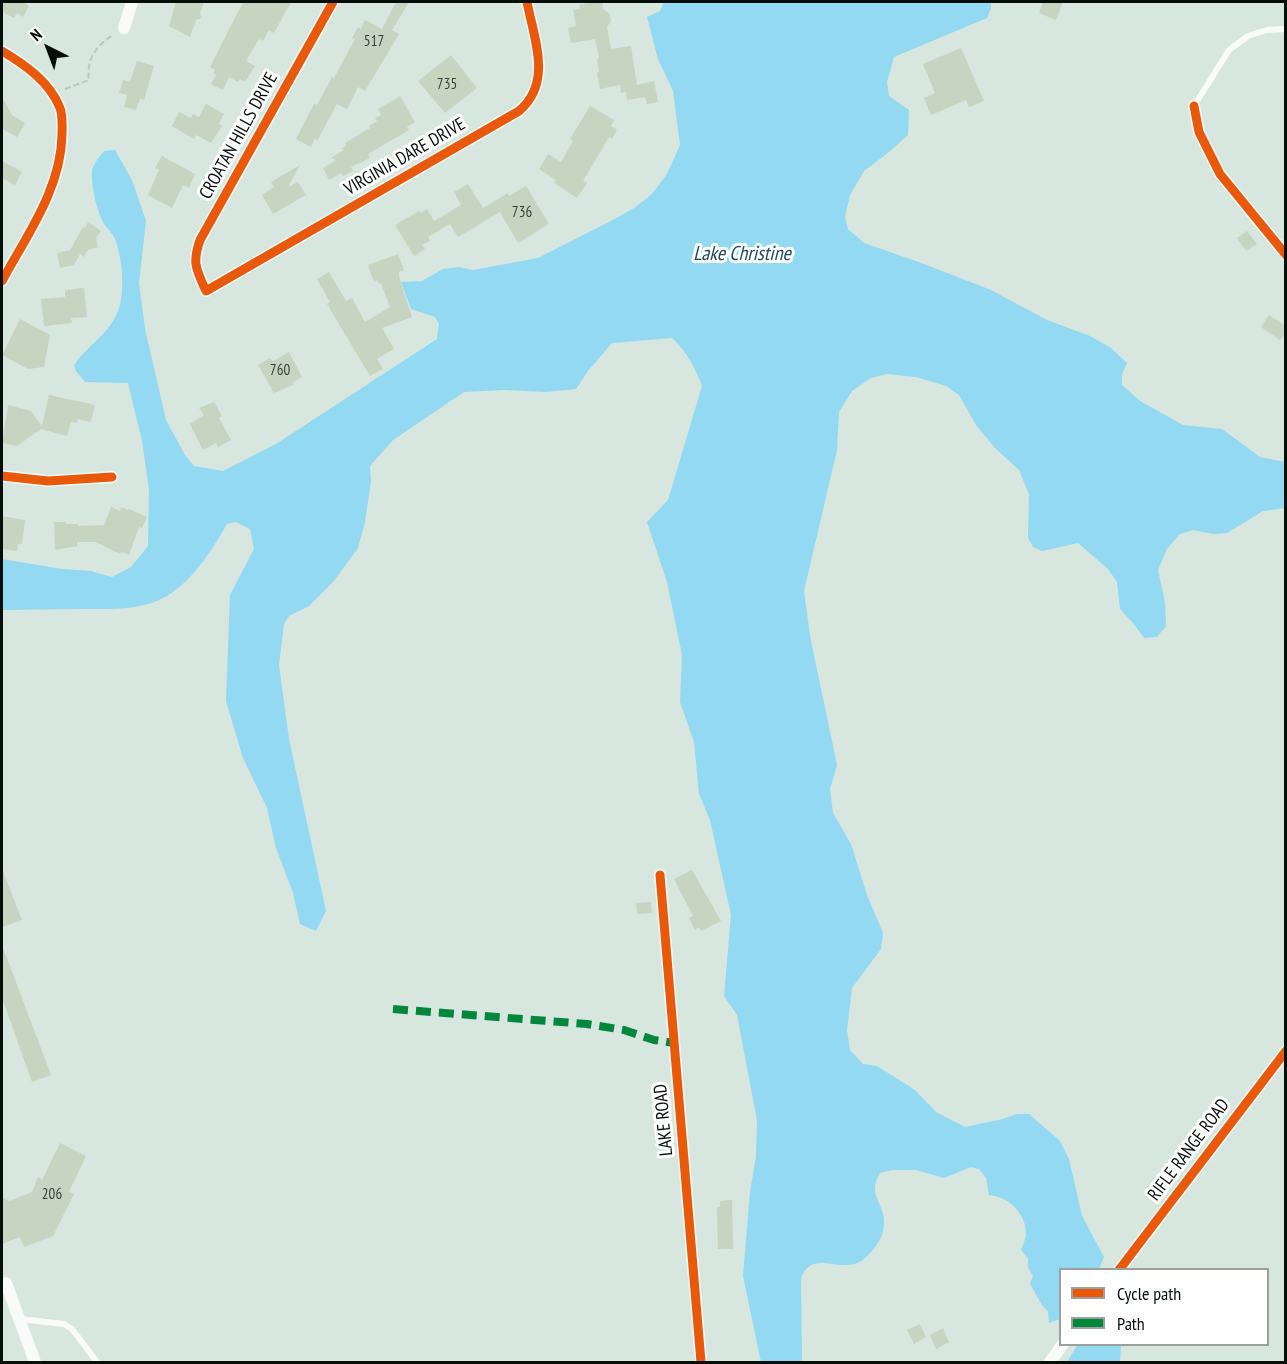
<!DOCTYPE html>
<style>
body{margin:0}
#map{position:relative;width:1287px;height:1364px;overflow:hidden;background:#d7e6de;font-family:"PT Sans Narrow",sans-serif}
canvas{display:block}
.frame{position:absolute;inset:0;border:3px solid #050e09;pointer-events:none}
.legend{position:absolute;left:1059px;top:1268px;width:210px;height:78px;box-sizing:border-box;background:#fff;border:2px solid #9b9f9d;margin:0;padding:8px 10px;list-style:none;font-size:18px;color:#050e09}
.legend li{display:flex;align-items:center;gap:12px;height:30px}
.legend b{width:30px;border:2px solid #9b9f9d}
.north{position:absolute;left:18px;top:18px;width:60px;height:60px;-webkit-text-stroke:4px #fff;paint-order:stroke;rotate:318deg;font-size:16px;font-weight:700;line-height:24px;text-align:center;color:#050e09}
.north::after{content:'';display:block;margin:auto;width:21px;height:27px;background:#050e09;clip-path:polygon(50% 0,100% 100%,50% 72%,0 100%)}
</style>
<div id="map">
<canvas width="1287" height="1364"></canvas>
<div class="frame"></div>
<ul class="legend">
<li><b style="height:8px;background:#e8590c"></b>Cycle path</li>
<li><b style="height:8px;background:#00873e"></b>Path</li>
</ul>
<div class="north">N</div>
</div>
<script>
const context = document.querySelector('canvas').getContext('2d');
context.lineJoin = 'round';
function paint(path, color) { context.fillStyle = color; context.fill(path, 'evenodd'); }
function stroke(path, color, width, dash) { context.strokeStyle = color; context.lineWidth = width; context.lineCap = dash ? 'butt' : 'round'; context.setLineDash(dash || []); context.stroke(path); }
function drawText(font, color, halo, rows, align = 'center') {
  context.font = font + ' "PT Sans Narrow",sans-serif'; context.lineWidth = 6; context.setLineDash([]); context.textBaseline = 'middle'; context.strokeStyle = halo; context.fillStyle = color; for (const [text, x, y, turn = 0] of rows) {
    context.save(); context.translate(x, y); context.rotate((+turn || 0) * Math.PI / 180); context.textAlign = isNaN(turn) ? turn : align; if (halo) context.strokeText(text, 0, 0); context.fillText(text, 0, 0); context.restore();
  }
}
paint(new Path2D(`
 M664,2H991V8L987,18L894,57L887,82L889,96L909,110L908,135L889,152L864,171L850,195L845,217L848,229L864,243L924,264L991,290L1047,320L1090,336L1111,348L1127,363L1122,374V385L1140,401L1183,425L1222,429L1260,457L1285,462V508L1263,511L1227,533L1213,534L1193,530L1180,534L1167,549L1158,570L1165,602L1166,626L1157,637L1144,638L1133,623L1120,609L1117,582L1108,569L1078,543L1042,551L1033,547L1028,538L1029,494L1019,470L995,448L976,425L959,395L946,386L916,377L887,374L871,378L852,391L839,412L837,450L804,591L810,636L837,765L830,789L833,813L851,844L867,895L883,933L881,949L852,988L847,1030L850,1050L863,1064L877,1066L915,1090L936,1112L965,1127L1003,1119L1017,1114H1029L1060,1141L1069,1159L1082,1216L1104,1257L1099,1269L1060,1270V1319L1049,1323L1048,1311L1042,1305L1030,1284L1033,1276L1028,1267V1258L1021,1250C1023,1245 1025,1240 1026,1235C1027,1214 1008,1196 989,1195L986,1178L979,1169L971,1167L944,1178L916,1170H892L880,1173C867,1195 883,1201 884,1221C885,1236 875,1249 865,1258C843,1278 813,1246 801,1278L802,1362H761L743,1276L750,1192L756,1156L757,1120L737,1015L724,996L731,915L710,820L699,794L694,742L680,702L682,655L667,582L647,522L668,500L702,386C695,367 687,352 672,338L612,343L588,371L576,389L546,392L504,390L464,392L393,440L370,466L371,481L365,522L358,548L333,582L309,606L289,616L284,624L279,665L289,739L326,911L316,931L300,924L293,893L276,848L267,808L243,758L226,701L230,595L254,549L250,529L236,522L227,524C212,550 192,582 165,597C140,611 108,609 80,609C54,609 28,610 2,610V559L62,569L91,571L112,577L131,567L148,546L149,490L142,441L128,383L85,382L76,371L74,365C86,347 106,336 116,316C126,297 123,260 115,239C112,232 105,227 102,220C96,207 91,185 92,171C93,164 100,156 104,151L115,150L132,180L146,221L139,283L145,329L166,420L185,455L194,466L223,471L276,444L437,339L439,324L435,317L411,309L401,282L422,281L443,269L459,267L473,270L538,258L609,222L634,208L652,194L667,174L680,145L673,91L658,59L647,17L660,11Z
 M1078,1344L1121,1345L1120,1362H1067Z`), '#92d9f1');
paint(new Path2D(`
 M2,2H23L29,6L23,17L17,13L14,18L2,12Z
 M176,2H204L200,13L202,18L196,20L190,37L169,26Z
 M243,2H291L274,33L269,30L263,41L259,39L246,61L255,66L245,82L240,79L238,82L229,77L223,90L211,84L216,75L213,73L215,70L210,67Z
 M396,2H409L392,30L399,34L365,91L358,87L347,109L337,104L317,141L315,138L311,147L296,139L314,104L317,105L332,77L334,78L355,39L352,38L358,27L361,29L365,20L382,29Z
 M593,2H602L603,9L609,13L611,21L607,27L611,49L631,46L637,85L654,81L658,102L647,104L645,97L627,100L626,92L621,93L620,85L600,89L597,73L599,72L597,59L599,58L595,39L571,43L568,28L576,26L573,10L580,9L579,5Z
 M1043,2H1063L1056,20L1039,13Z
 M961,48L984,101L969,107L966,100L931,115L924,98L935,93L923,64Z
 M451,55L477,88L445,113L418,81Z
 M137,61L154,66L144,100L140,99L136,110L124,107L127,95L119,93L123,80L130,82Z
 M400,96L415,122L407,127L409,130L368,154L370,158L351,167L353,171L343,176L341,173L329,180L323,168L336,160L331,158L344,150L341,149L346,146L345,143L370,128L369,126L377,121L375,118L381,115L378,109Z
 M2,97L12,115L25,123L17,137L4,130L2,126Z
 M206,104L224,114L219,124L222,126L211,143L196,135L194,139L172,126L179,112L191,118L193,114L199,117Z
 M590,106L614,120L611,126L617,130L612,139L609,137L583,181L587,183L577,198L554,183L556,180L539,169L548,154L561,162L573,141L570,139Z
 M162,156L195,174L189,188L183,185L172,208L148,195L159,170L155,168Z
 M2,161L22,172L15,185L2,178Z
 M300,165L288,187L298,182L306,195L273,214L262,195L274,187L271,182Z
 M468,184L483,208L508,193L509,196L526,186L549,224L518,243L500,212L458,237L450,224L428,237L430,241L422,245L425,249L414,256L395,225L419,211L421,213L427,209L434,221L461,205L454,192Z
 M88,222L101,231L96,238L98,247L88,250L84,257L80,254L74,265L60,268L57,253L70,250L83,227L85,228Z
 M1247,231L1257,244L1246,251L1237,238Z
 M398,254L404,270L399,272V277L412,317L382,328L394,349L377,359L383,369L370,376L327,304L330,302L317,279L329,272L346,301L352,298L365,322L390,307L381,283L379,284L377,280L374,282L368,265Z
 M84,288L87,317L71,318L72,323L44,326L41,299L65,297V290Z
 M1269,315L1286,326V333L1280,340L1261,327Z
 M20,319L50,335L44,367L28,369L2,355Z
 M289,352L302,377L292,383L293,385L274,393L258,365L270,358L273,361Z
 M49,395L95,405L91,422L78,419L77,423L71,422L67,436L41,429L17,446L2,443L8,405L31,411L42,426Z
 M214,402L222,416L219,418L231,440L218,447L216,443L203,450L190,424L204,415L199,408Z
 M111,507L120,511L121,507L128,510L129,509L147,517L142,528L139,527L129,555L121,552L120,554L96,542H77V546L55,550L54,522H65L66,524H78V526L104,525Z
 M2,516L25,520L22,544H18L17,551L2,549Z
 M2,869L22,920L2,927Z
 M692,870L721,921L701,931L699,927L695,930L689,918L693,916L674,879Z
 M651,902L652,913L637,914L636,903Z
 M2,945L51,1075L32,1082L2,998Z
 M60,1143L86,1156L69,1192L74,1194L53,1236L24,1247L20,1237L2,1244V1197L9,1201L32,1192L38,1177L42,1180Z
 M732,1200L733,1249H718L717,1207H720V1201Z
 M920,1324L926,1337L914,1344L907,1330Z
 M943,1328L949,1342L936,1349L930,1335Z`), '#c7d4c2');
stroke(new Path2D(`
 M65,89L89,80C86,59 96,46 113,35`), '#c0c4c2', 2, [6, 3]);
stroke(new Path2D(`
 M1194,106L1229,50L1248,36L1267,30L1286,29
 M20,1319L64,1324L72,1329L97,1362`), '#f9fbfa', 6);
stroke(new Path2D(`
 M333,2L200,240C192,263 196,269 206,291L519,111C553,82 534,39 527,2
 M124,28L132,2
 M2,51C24,64 50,82 60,108C63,116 62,126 62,135C61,189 27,235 2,281
 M1194,106L1199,132L1220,174L1286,255
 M2,476L48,481L112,477
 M660,875L701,1362
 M1119,1270L1286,1051
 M2,1284L6,1283L35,1362
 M1050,1362L1063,1344`), '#f9fbfa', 12);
stroke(new Path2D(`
 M393,1009L587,1024L624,1030L654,1040L674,1043`), '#00873e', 8, [15, 8]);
stroke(new Path2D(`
 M333,2L200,240C192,263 196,269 206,291L519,111C553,82 534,39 527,2
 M2,51C24,64 50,82 60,108C63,116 62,126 62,135C61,189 27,235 2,281
 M1194,106L1199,132L1220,174L1286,255
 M2,476L48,481L112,477
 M660,875L701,1362
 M1119,1270L1286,1051`), '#e8590c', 9);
drawText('15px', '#364037', null, [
 ["517",374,42],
 ["735",447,85],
 ["736",522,213],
 ["760",280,371],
 ["206",52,1195]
]);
drawText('18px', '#050e09', '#fff', [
 ["CROATAN HILLS DRIVE",239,136,-61],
 ["VIRGINIA DARE DRIVE",405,157,-30],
 ["LAKE ROAD",664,1120,-95],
 ["RIFLE RANGE ROAD",1189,1150,-53]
]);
drawText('italic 20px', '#204959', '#fff', [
 ["Lake Christine",742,254]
]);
</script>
